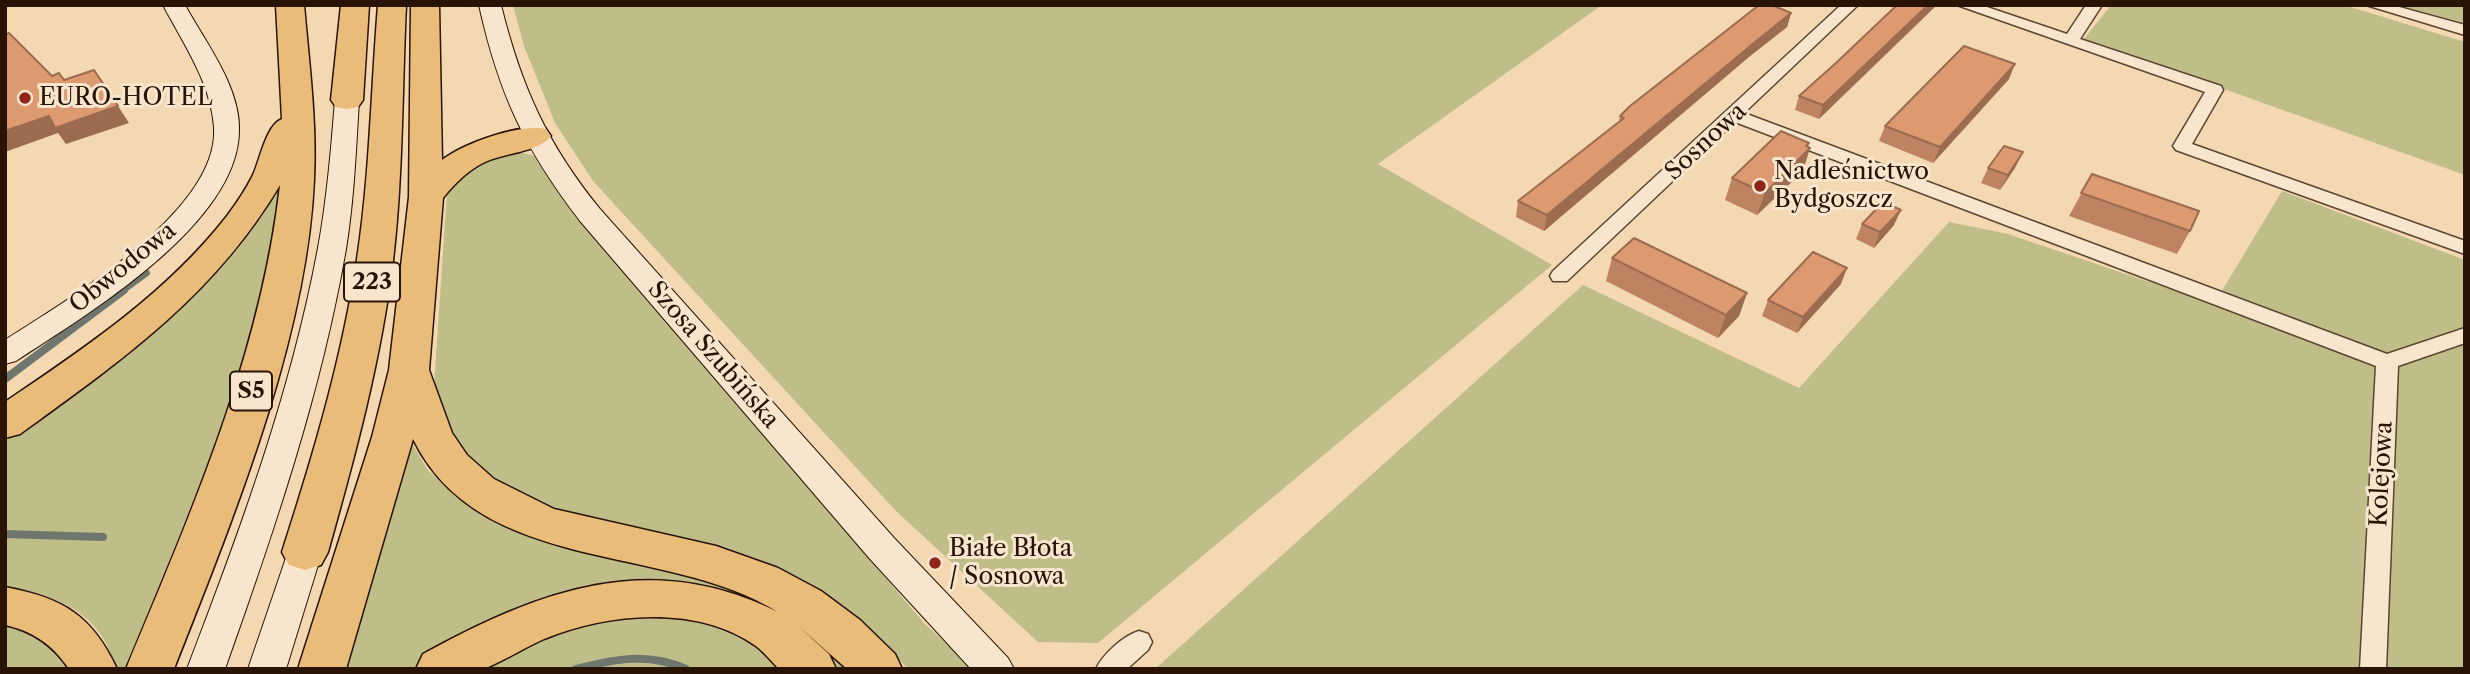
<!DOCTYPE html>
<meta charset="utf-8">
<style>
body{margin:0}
#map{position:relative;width:2470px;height:674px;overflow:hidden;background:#f3d8b2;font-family:"Libre Caslon Text",serif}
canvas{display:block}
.frame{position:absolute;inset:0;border:7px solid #281305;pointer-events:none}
</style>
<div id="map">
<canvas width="2470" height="674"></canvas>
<div class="frame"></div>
</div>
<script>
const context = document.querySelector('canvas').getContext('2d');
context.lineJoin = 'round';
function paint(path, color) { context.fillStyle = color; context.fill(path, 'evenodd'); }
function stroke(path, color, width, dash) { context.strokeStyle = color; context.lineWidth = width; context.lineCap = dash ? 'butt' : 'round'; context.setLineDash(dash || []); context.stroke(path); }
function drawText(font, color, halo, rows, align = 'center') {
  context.font = font + ' "Libre Caslon Text",serif'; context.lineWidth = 6; context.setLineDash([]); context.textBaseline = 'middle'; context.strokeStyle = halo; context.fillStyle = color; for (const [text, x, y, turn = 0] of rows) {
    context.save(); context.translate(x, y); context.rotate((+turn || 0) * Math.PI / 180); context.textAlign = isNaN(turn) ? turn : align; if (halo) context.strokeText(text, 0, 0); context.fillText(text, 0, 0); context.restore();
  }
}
paint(new Path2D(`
 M513,5H1602L1378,164L1552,265L1098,643L1038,642L896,511L593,181L555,123L524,46Z
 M2111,5H2344L2465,42V175L2084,39Z
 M2398,5H2465V23Z
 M514,151L535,156L541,161L618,262L924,623L974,669H908L885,644L838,608L540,506L466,463L443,430L434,386L447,192L463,169Z
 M283,178L280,231L249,350L201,499L130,669H116C102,614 59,594 5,589V434L196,289L262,217Z
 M2282,191L2465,260V669H1155L1583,285L1799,388L1949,222L2008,234L2214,304Z
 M406,433L427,469L460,500L509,527L761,594L862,669H831L787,620L748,599L704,587L418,669H342Z
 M647,609L726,623L788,669H460L511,640Z
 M5,621C35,630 53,643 69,669H5Z`), '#bfbe89');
stroke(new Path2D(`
 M121,292L147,273`), '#6f766e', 6);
stroke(new Path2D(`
 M5,379L124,290
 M5,534L103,537
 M576,669C614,659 649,652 686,669`), '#6f766e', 8);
const street = new Path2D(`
 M1841,5H1858L1744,113L2387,354L2465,328V343L2398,366L2386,669H2360L2376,366L1735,122L1567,281H1553L1550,276L1553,271Z
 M1957,5H1981L2067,34L2086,5H2102L2080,39L2221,86L2223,90L2192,144L2465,241V254L2176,150L2173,146L2205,92Z
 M2366,5H2392L2465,25V35Z
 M1139,631L1148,634L1152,642L1148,650L1127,669H1096C1103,654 1123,636 1139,631Z`);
const secondary = new Path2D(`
 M163,5H185C205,42 241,87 239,132C237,225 86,315 16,361L5,364V340C67,300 220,211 214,127C211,83 183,43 163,5Z
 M479,5H501C521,86 547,144 600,209L895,539L1008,658L1014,669H971L870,559L580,221C525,149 499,95 479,5Z
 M347,93L356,95L359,100C356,150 354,200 346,249C321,393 274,531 225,669H187C240,531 291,393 318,248C327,199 331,150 335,100L338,95Z
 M305,538L317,542L322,552L286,669H248L288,552L293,542Z`);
const highway = new Path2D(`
 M276,5H304C309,63 317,122 314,180C307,340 232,521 174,669H126C191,513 261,354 280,185C215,295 121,361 20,434L5,438V402C85,348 167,293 227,216C236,204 246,189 253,175C260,160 266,125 282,119Z
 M341,5H369L363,100L358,107L347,109L336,107L331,100Z
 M378,5H406C402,90 403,176 393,261C381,360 355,456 328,552L321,565L305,570L289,565L282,552C313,456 342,359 357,259C370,175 371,90 378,5Z
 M411,5H439L442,160C464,143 520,123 546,129L551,136C540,152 503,153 485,162C468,170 455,183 443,198L429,370L452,433L467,455L494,479L554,509L716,546L778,568L821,591L860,620L895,654L902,669H847L797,625L829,654L836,669H779C772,662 764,652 756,646C696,604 608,613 544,639C524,648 505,660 486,668C471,673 433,669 416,669L423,654C540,590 650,548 778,612C665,542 480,576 413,439L346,669H298L372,437L389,370L409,197Z
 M5,587C63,598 92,615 117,669H69C53,645 33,631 5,625Z`);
stroke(street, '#5b4430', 3);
stroke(secondary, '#281305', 2);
stroke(highway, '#281305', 3);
paint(street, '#f7e6cd');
paint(secondary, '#f7e6cd');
paint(highway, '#eabc79');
paint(new Path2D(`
 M1897,5L1819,119L1795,110L1799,96L1837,62Z
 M1791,13L1787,27L1750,56L1544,231L1516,217L1518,201L1619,122L1620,116Z
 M2009,79L1933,163L1879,141L1885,126Z
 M1808,147L1803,171L1757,215L1725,200L1732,178Z
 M1988,168H2015L2000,190L1981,183Z
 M2092,174L2190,231L2177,254L2069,216Z
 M1862,224L1894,225L1874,248L1856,239Z
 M1612,258L1747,293L1739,316L1718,338L1606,281Z
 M1841,284L1797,333L1762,316L1768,300Z`), '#be8461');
paint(new Path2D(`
 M1928,5H1937L1819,119L1823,105Z
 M1791,13L1787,27L1750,56L1544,231L1547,215L1755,42Z
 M2015,64L2009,79L1933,163L1940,147Z
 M118,106L129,123L66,144L58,133L5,152V131L49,116Z
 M1809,143L1806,153L1810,148L1803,171L1757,215L1765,193Z
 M2023,152L2015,168L2000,190L2008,175Z
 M1901,210L1894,225L1874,248L1880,232Z
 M1847,268L1841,284L1797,333L1803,317Z
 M1747,293L1739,316L1718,338L1726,315Z`), '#9b6c4f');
const building = new Path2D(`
 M1759,5H1772L1791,13L1755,42L1547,215L1518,201L1624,118L1620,116L1630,106Z
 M1897,5H1928L1823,105L1799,96L1837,62Z
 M9,33L52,76L59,73L64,80L94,70L118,106L55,128L49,116L5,131V35Z
 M1964,46L2015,64L1940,147L1885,126Z
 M1781,131L1809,143L1806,146L1810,148L1765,193L1732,178Z
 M2004,146L2023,152L2008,175L1988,168Z
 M2092,174L2199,211L2190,231L2081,193Z
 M1883,202L1901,210L1880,232L1862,224Z
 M1634,238L1747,293L1726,315L1612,258Z
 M1813,252L1847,268L1803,317L1768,300Z`);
paint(building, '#dd9a71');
stroke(building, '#9b6c4f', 2);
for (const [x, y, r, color] of [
 [25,98,7,"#8f2418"],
 [1760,186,7,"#8f2418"],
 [935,563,7,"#8f2418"]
]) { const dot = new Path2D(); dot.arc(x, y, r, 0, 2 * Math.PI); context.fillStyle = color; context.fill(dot); stroke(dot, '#f7e6cd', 2.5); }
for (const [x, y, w] of [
 [372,282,56],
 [251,391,42]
]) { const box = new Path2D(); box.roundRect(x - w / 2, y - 19.5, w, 39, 5); context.fillStyle = '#f7e6cd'; context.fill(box); stroke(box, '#281305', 2); }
drawText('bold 23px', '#281305', null, [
 ["223",372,282],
 ["S5",251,391]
]);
drawText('24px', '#281305', '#f7e6cd', [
 ["EURO-HOTEL",39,98],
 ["Nadleśnictwo",1774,172],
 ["Bydgoszcz",1774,200],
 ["Białe Błota",949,549],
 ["/ Sosnowa",949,577]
], 'left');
drawText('24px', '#281305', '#f7e6cd', [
 ["Sosnowa",1706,142,-43],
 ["Obwodowa",123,268,-39],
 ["Szosa Szubińska",713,355,49],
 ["Kolejowa",2382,474,-87]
]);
</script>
